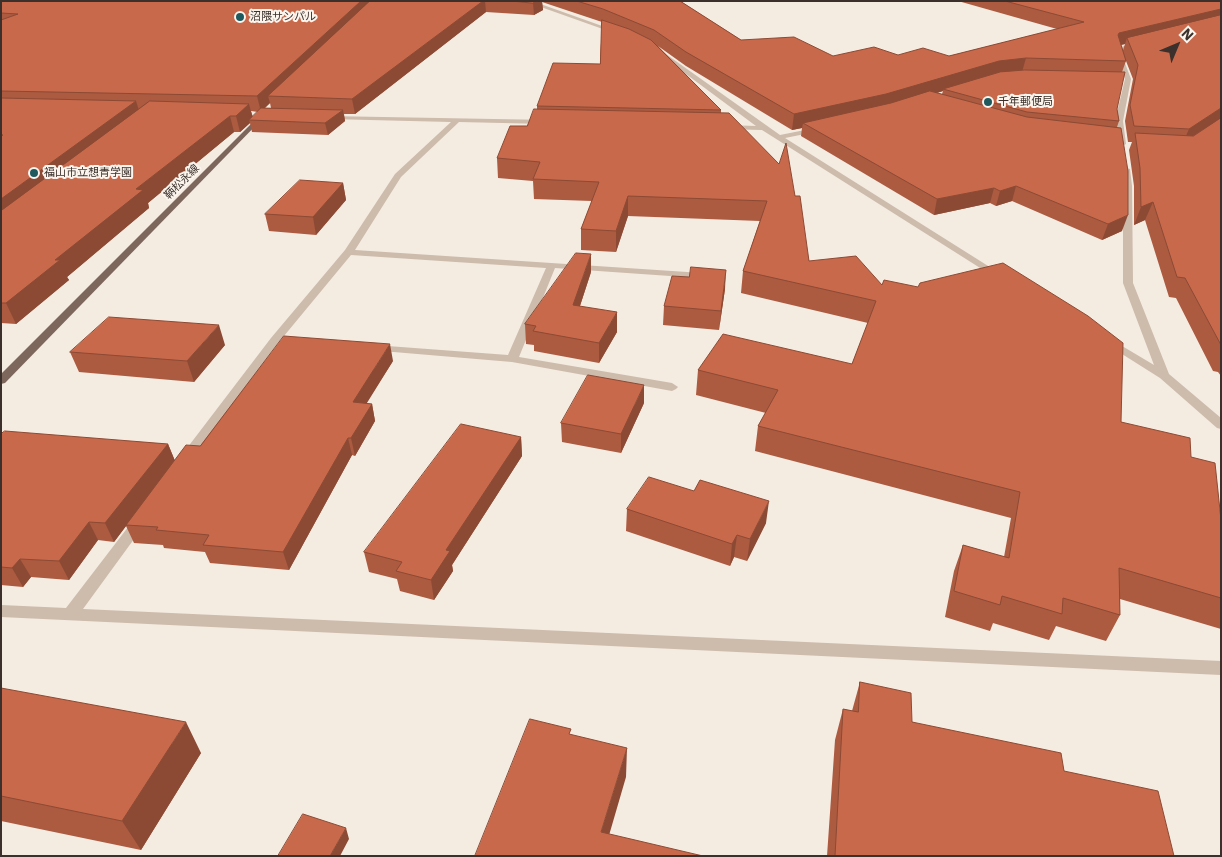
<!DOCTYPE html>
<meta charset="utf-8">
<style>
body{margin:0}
#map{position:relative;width:1222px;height:857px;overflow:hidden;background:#f4ebe1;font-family:"IBM Plex Sans",sans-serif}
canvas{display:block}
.frame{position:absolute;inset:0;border:2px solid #3b302b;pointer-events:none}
.north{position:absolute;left:1152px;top:20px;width:50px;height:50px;-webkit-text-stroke:4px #fbf5ee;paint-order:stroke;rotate:45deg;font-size:14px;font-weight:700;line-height:20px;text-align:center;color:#3b302b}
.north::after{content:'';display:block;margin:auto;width:18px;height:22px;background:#3b302b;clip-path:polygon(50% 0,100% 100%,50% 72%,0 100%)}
</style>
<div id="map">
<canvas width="1222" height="857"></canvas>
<div class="frame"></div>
<div class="north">N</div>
</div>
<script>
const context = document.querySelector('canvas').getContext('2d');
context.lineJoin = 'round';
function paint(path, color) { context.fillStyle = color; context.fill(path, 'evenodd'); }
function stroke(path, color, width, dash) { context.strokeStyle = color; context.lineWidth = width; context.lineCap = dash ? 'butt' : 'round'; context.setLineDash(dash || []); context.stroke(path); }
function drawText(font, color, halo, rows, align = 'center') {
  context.font = font + ' "IBM Plex Sans","Noto Sans JP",sans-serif'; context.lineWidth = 4; context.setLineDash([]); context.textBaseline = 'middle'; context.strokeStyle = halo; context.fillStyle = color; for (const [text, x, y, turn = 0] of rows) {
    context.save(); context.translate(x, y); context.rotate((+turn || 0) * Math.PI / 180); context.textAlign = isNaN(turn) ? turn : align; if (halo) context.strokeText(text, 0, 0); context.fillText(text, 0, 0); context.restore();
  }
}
paint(new Path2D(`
 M524,1H532L619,32L614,33Z
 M1141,41L1143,44L1120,50L1131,79L1123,121L1126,144L1122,146L1118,144L1115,121L1125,79L1114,49Z
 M659,52H663L780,135L820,127V131L785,138L1004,276L999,279L996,278L762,130L723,129L722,127L726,125L756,126L659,54Z
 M327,116L549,120V124H546L459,122L401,177L355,250L702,273L704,275L699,278L555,268L519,357L672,383L678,387L676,389L672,391L512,362L370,350L368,348L370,346L374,345L508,355L546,268L351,255L279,342L191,462H181L179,459L181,456L271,338L345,250L395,174L451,122L329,119L326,117Z
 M1123,167L1130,169L1132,186L1133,283L1169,374L1221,418V429L1217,428L1160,378L1103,342L1108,339L1112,340L1154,365L1123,283Z
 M140,516L145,518L147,521L145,524L83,609L1221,661V675L1,617V605L66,608L135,518Z`), '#cdbbac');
paint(new Path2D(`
 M260,115L265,116L5,383L1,384V374Z`), '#7d675c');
paint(new Path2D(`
 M1,1H680L741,40L833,56H949L1057,29L958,1H1221V376L1218,372L1213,371L1176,298L1169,297L1145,220L1134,225V186L1129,150L1132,142H1128L1125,121L1133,79L1126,61L1122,72L1117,109L1119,121L1117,127L1122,231L1102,240L1012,201L996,206L990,203L934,215L801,136L802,128L792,130L686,66L658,46L721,110V113L795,196L809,261L882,285L1121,422L1191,457L1221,520V629L1120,599V615L1106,641L1056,626L1049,640L993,623L990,631L945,617L954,571L963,545L1004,557L1011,518L755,451L758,426L766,413L696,395L698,370L852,364L868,323L741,293L743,271L760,221L628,216L616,252L581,250V229L592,201L534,199L533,181L498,178L497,158L527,126L537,109V106L600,64L602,22L542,2L543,10L534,15L486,12L355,114H344L345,121L328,135L252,132L250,123L240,132H234L148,203L149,208L67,277L69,280L16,324L1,323ZM1125,44L1123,50L1121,45ZM943,91L942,94L937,93ZM270,103L271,108H264ZM251,111L258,112L253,117Z
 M343,183L346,200L316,235L269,231L265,214Z
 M591,272L580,306L617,332L599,363L534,351V345L526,344L525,324Z
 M725,289L719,330L663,325L664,306Z
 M225,345L194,382L79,372L70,352Z
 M393,361L366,403L372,404L375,421L355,456L352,455L289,570L210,563L205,552L164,548L163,545L134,543L126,526L114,542L98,540L69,580L31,577L23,587L1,585V434L168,444L175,461L200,446Z
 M644,403L621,453L562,442L561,423Z
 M521,437L522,456L452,565L453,571L434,600L400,591L397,579L369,572L364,552Z
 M627,509L766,523L747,561L734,557L730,566L626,531Z
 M860,682L912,722L1064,771L1174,856H827L835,740L843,709L852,711Z
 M1,688L201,753L141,850L1,821Z`), '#ac5a40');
paint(new Path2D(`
 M361,1H376L268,96L270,103L261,112L257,96Z
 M483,1H485L486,12L355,114L352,99Z
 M536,1H542L543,10L534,15L533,3Z
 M1221,9V20L1127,38L1125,44L1115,46L1119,33Z
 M1026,58L1022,72L943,89V91L884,109L803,123L802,128L792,130L794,114L999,61Z
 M136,101L141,117L1,223V199Z
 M249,104L253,119L249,120L250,123L240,132L236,116Z
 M1221,108V118L1182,145L1189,129Z
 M343,110L345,121L328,135L325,123Z
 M230,116L234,132L148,203L149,208L67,277L69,280L16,324L6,303L136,189Z
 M343,183L346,200L316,235L313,217Z
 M1016,186L1012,201L996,206L1000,191Z
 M994,188L990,203L934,215L937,199Z
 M628,196V216L616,252V231Z
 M1153,202L1145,220L1134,225L1141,207Z
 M1128,215L1122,231L1102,240L1108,224Z
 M591,254V272L574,324L573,305Z
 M726,270L725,289L719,330L721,311Z
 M617,312V332L599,363V343Z
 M219,325L225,345L194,382L187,361Z
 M390,344L393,361L357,419L353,402Z
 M644,385V403L621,453V434Z
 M372,404L375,421L355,456L351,438Z
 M521,437L522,456L452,565L453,571L434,600L431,580L446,550Z
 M348,438L352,455L289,570L283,552Z
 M168,444L175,461L114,542L105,523Z
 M769,501L766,523L747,561L750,539Z
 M89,522L98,540L69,580L59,561Z
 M737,535L734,557L730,566L732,544Z
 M20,559L31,577L23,587L12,568Z
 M186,722L201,753L141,850L122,821Z
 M627,748L626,777L603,856L601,832Z
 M346,828L349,839L340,856H330Z`), '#8c4a34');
const building = new Path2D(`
 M1,1H361L257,96L1,91V20L18,14L1,13Z
 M370,1H483L352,99L268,96Z
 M512,1H536L533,3Z
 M577,1H680L741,40L794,37L833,56L874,47L898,55L923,48L949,56L1084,22L1005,1H1221V9L1119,33L1118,35L1126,61L1026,58L999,61L886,94L794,114L686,52L654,30L603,9Z
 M1221,15V108L1189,129L1134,126L1130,105L1138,65L1127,38Z
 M602,20L629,29L651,40L721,110L537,106L553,63L600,64Z
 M1025,70L1125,72L1117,109L1119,121L1027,112L943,89L1000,72Z
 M930,91L1027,117L1121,128L1128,171V215L1108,224L1016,186L1000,191L994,188L937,199L803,123L891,103Z
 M1,98L136,101L1,199V136L3,135H1Z
 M150,101L249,104L236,116H230L136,189L143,190L55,260H60L6,303H1V211Z
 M261,108L343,110L325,123L249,120Z
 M534,109L729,113L779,164L786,143L795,196H800L809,261L856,256L882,285L884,280L918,287L920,283L1003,263L1088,316L1123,343L1121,422L1190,438L1191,457L1215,463L1221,520V598L1119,568L1120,615L1063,598L1062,614L1002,596L1000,605L954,591L963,545L1009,558L1020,492L758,426L778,390L698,370L723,334L852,364L876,301L743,271L767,201L628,196L616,231L581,229L599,182L533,179L540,162L497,158L510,126H527Z
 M1221,118V345L1185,278L1177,277L1153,202L1141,207L1140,168L1135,133L1193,136Z
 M300,180L343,183L313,217L265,214Z
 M576,253L591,254L573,305L617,312L599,343L533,331L536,326L525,324Z
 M691,267L726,270L721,311L664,306L672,276L689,277Z
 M109,317L219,325L187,361L70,352Z
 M284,336L390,344L353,402L372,404L351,438H348L283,552L203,545L209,535L156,530L158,527L126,525L186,445L200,446Z
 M588,375L644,385L621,434L561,423Z
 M461,424L521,437L446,550L450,551L431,580L396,571L402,562L364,552Z
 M5,431L168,444L105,523L89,522L59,561L20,559L12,568L1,567V434Z
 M649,477L694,491L700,480L769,501L750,539L737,535L732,544L627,509Z
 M860,682L911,693L912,722L1061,753L1064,771L1158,791L1174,856H835L843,709L858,712Z
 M1,688L186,722L122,821L1,796Z
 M530,719L571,729L569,734L627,748L601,832L703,856H475Z
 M303,814L346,828L330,856H278Z`);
paint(building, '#c8694b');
stroke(building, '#8c4a34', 1);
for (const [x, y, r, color] of [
 [240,17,5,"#1f5a5e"],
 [988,102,5,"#1f5a5e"],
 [34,173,5,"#1f5a5e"]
]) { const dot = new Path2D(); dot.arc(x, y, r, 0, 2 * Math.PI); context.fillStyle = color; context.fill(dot); stroke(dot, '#fbf5ee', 2); }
drawText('11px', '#3b302b', '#fbf5ee', [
 ["沼隈サンパル",250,17],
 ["千年郵便局",998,102],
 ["福山市立想青学園",44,173]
], 'left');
drawText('11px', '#3b302b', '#fbf5ee', [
 ["鞆松永線",182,182,-45]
]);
</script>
